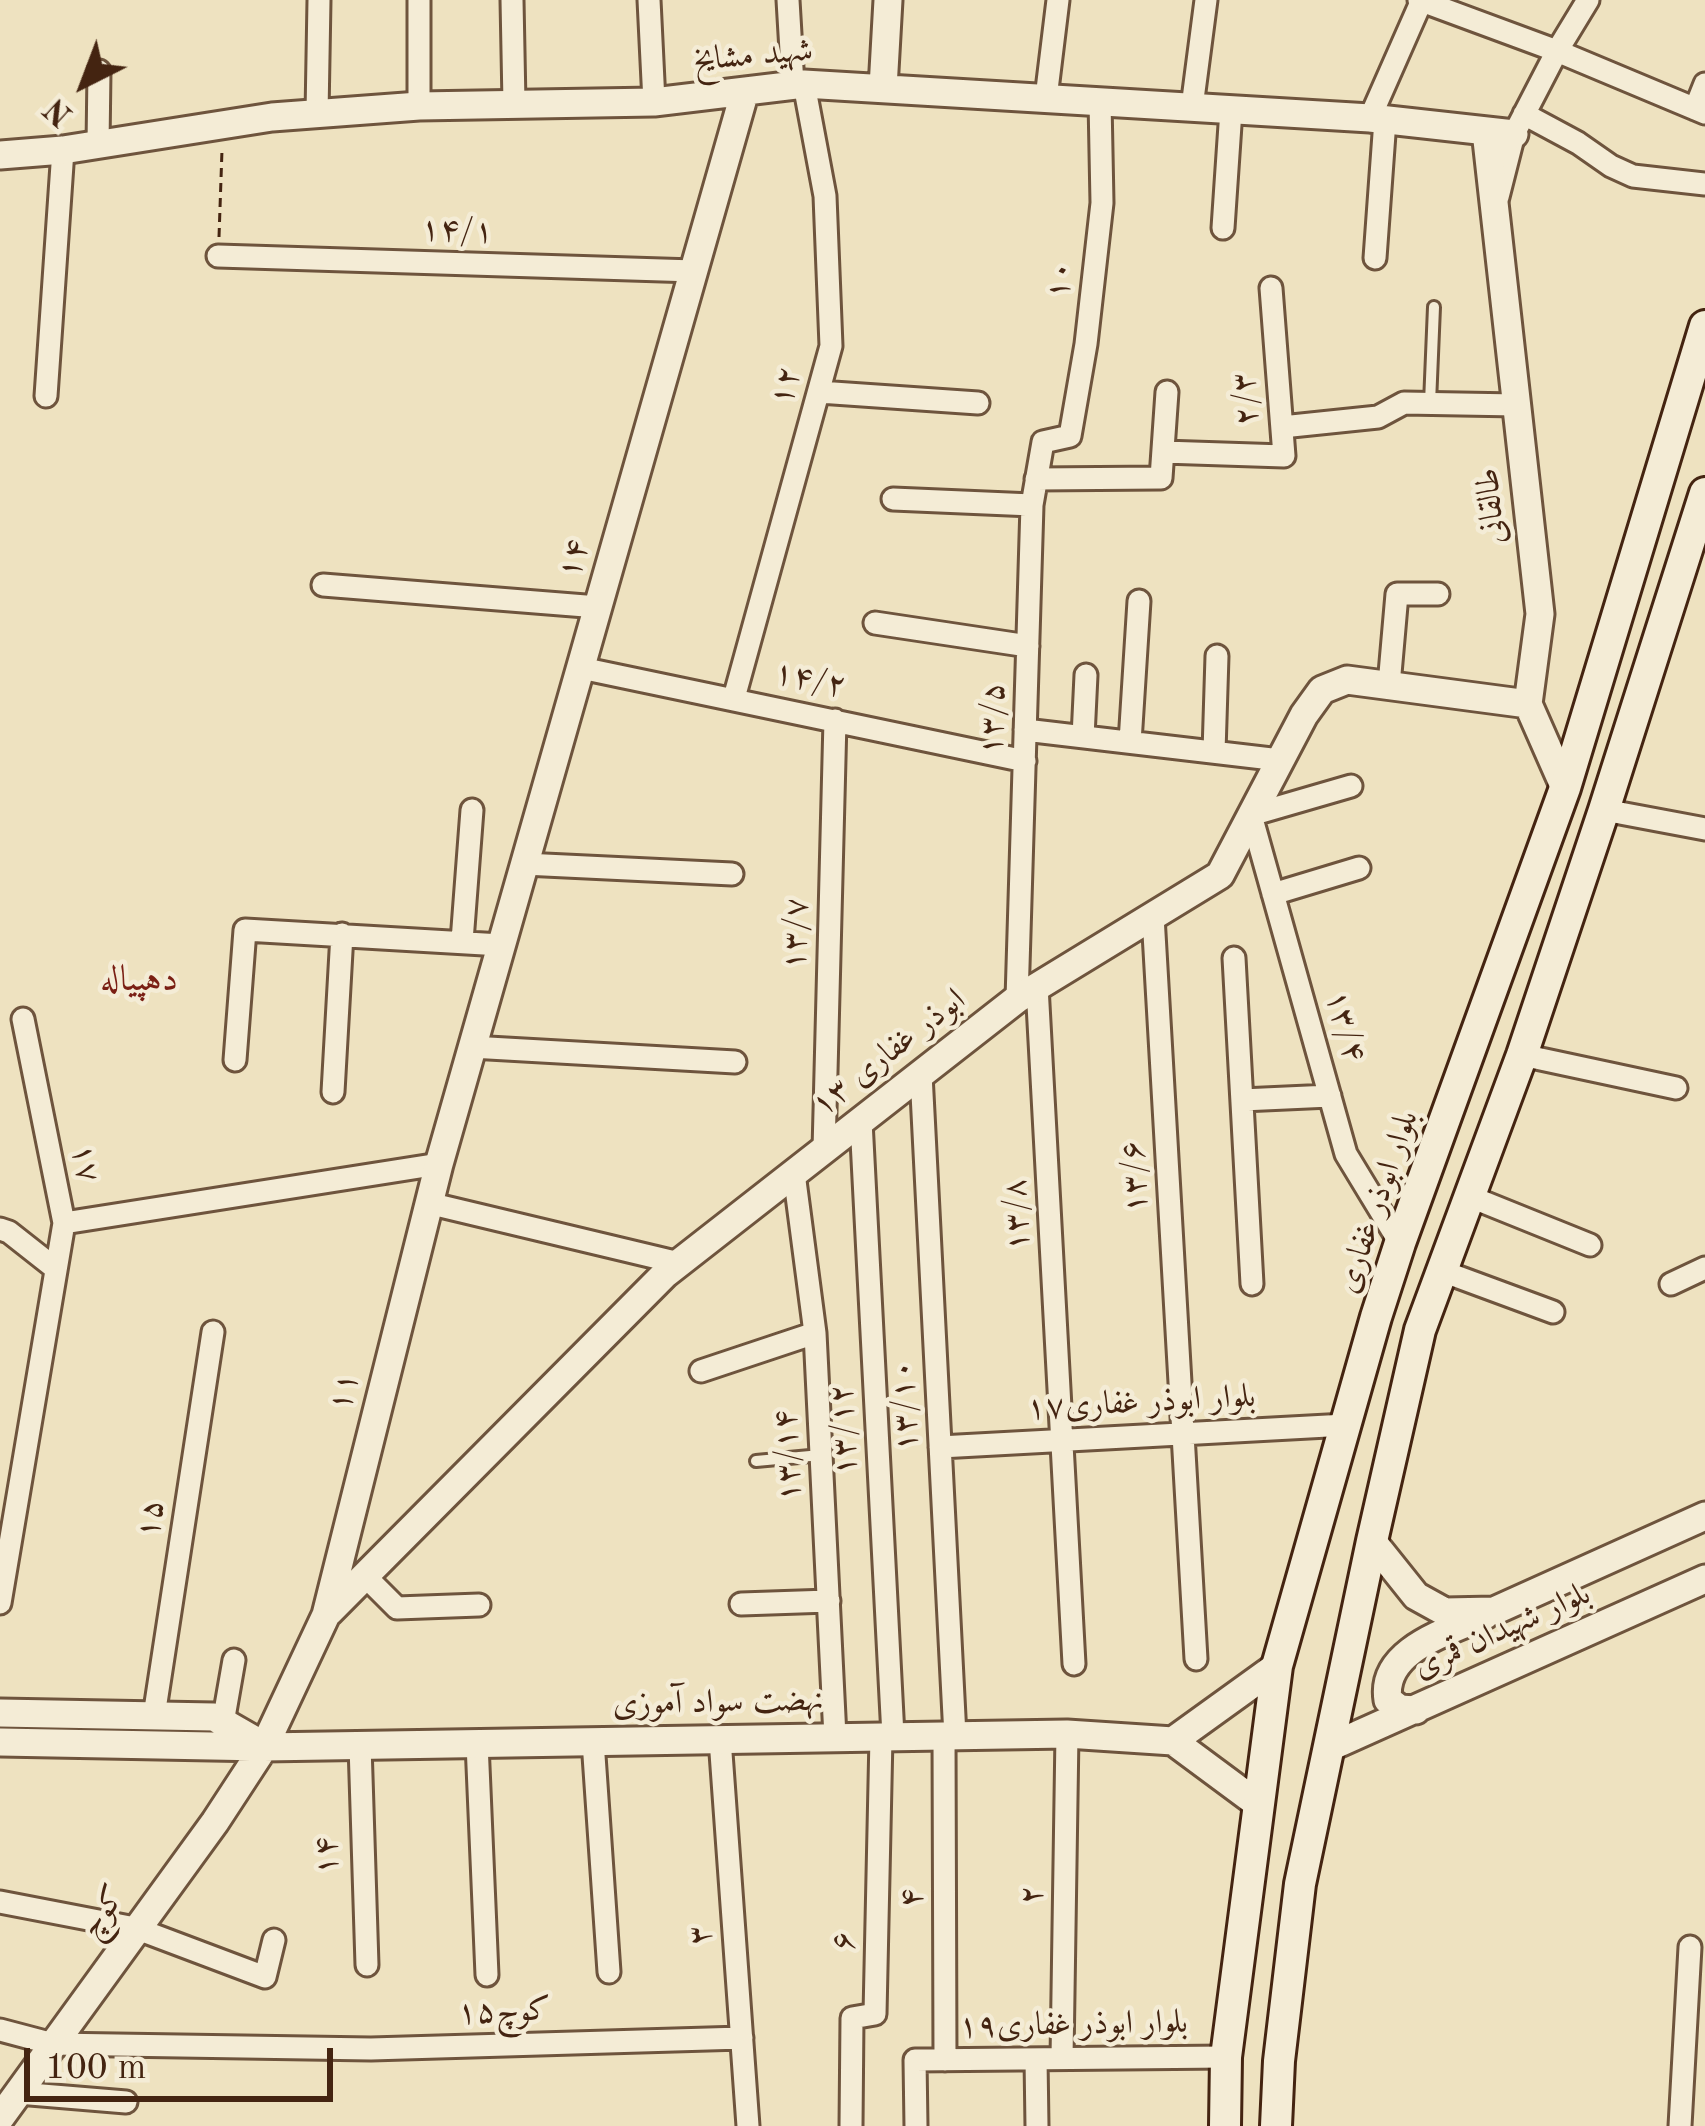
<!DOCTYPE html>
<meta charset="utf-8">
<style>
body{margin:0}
#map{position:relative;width:1705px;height:2126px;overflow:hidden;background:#eee2c0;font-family:"Old Standard TT",serif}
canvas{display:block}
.north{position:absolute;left:24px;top:24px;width:120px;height:120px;-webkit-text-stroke:9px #f4ecd6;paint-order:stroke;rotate:222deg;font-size:33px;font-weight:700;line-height:48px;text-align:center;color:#442411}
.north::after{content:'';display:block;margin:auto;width:42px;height:54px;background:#442411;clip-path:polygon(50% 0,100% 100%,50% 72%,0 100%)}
.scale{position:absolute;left:24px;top:2048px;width:309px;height:54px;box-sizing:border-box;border:6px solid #442411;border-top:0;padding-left:15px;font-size:36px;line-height:42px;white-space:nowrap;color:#442411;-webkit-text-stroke:9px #f4ecd6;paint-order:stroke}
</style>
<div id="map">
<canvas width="1705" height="2126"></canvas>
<div class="north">N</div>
<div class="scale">100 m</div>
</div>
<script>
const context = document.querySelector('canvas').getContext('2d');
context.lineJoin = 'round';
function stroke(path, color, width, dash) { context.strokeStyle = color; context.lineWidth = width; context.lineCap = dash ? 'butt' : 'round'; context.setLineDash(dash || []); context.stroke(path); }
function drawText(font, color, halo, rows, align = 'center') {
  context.font = font + ' "Old Standard TT",Amiri,serif'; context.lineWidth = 9; context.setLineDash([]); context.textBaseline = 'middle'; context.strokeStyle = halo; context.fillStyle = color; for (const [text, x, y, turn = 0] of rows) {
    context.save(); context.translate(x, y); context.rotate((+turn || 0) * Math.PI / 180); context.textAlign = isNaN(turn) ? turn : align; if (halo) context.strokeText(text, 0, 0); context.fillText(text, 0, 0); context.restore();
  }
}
const service = new Path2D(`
 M1430,403L1434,307
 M756,1461L821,1455`);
const minor = new Path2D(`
 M512,0L514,103
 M649,0L654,102
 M788,0L793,85
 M1419,0L1557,51L1705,113
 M1046,98L1058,0
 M419,106V0
 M1192,107L1206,0
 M1695,109L1705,84
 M317,114L319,0
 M1524,114L1578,143L1611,166L1633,176L1705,184
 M1370,118L1422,0
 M98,145L99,71
 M1498,197L1514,134L1557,51L1588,0
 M1223,228L1231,110
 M218,256L694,271
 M1375,258L1385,120
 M819,392L978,403
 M46,396L63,150
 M1282,427L1378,417L1404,403L1517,405
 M1163,452L1284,456L1271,288
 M1036,479L1161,478L1167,392
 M893,499L1032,505
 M323,585L598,607
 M875,623L1028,646
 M581,668L1025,761
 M1389,685L1397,594H1438
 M734,698L831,346L825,196L804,84
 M1025,730L1280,760
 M1083,737L1086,675
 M1130,742L1139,601
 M1214,752L1217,656
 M1351,786L1251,815L1346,1154L1400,1243
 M1604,810L1705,829
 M524,864L732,874
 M1273,894L1359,868
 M1153,916L1196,1659
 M462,941L472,810
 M1234,958L1252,1284
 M1037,986L1074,1664
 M1017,999L1032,505L1043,442L1070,436L1086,344L1102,203L1100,101
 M471,1047L735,1062
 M1522,1055L1676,1088
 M235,1060L245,930L501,945
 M921,1074L955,1736
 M333,1092L342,934
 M1242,1100L1330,1096
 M861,1121L893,1736
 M824,1150L835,720
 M794,1173L815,1333L835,1737
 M1471,1197L1590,1245
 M428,1203L679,1263
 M64,1223L439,1164
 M0,1229L9,1232L56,1269
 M1442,1271L1553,1312
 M1671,1284L1705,1268
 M701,1371L815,1333
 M940,1447L1346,1425
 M365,1576L397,1608L479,1605
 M0,1603L64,1223L23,1019
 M741,1604L829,1601
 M154,1716L213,1332
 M223,1723L234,1660
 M944,1736L945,2060
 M720,1739L748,2126
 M593,1741L609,1972
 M477,1743L487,1975
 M360,1745L367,1965
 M0,1902L135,1928L265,1977L274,1940
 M0,2030L53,2044L371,2049L742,2038
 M1062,2058L1067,1734
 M1036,2059L1037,2126
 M18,2093L126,2102
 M851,2126L852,2018L875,2014L881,1737
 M916,2126L915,2060L1226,2057
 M1680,2126L1690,1947`);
const tertiary = new Path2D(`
 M883,88L888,0
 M1486,131L1540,614L1528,704L1565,788
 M0,155L63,150L272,117L419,106L654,102L804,84L1370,118L1514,134
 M1372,1541L1416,1596L1445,1612L1494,1611L1705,1516
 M329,1612L665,1274L1017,999L1220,875L1304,715L1322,690L1347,680L1528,704
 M1416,1710L1400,1709L1388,1700C1380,1650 1448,1632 1485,1615
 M0,1713L214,1717L261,1744
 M1173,1741L1277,1666
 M1173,1741L1258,1804
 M0,1742L264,1747L1067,1734L1173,1741
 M1328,1748L1705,1579
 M0,2118L215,1822L264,1747L326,1615L439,1164L745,91`);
const secondary = new Path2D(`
 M1225,2126L1226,2057L1277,1666L1376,1317L1400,1243L1565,788L1705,326
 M1276,2126L1279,2061L1300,1884L1372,1541L1420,1330L1522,1055L1604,810L1705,493`);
stroke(service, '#6e543d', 16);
stroke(minor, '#6e543d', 27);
stroke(tertiary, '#6e543d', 33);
stroke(secondary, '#442411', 36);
stroke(new Path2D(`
 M219,237L222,150`), '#442411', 3, [9, 6]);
stroke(service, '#f4ecd6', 10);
stroke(minor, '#f4ecd6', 21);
stroke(tertiary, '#f4ecd6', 27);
stroke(secondary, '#f4ecd6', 30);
drawText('33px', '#442411', '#f4ecd6', [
 ["شهید مشایخ",753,56,-5],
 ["۱۴/۱",457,231,2],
 ["۱۰",1060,280,-84],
 ["۱۲",786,386,-75],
 ["۲/۳",1246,399,-94],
 ["طالقانی",1492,506,-96],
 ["۱۴",574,559,-74],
 ["۱۴/۲",810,680,12],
 ["۱۳/۵",993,719,-88],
 ["۱۳/۷",796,934,-88],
 ["۱۳/۴",1345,1026,74],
 ["۱۳ ابوذر غفاری",889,1053,-38],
 ["۱۷",85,1163,79],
 ["۱۳/۶",1135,1177,-93],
 ["بلوار ابوذر غفاری",1378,1202,-71],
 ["۱۳/۸",1017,1215,-93],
 ["۱۱",344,1392,-76],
 ["بلوار ابوذر غفاری۱۷",1141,1403,-3],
 ["۱۳/۱۰",905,1406,-93],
 ["۱۳/۱۲",844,1430,-93],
 ["۱۳/۱۴",788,1456,-93],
 ["۱۵",151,1519,-81],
 ["بلوار شهیدان قمری",1502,1631,-24],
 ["نهضت سواد آموزی",718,1703,-1],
 ["۱۴",327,1856,-92],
 ["۲",1032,1895,-89],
 ["۴",912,1898,-90],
 ["کوچ",103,1912,-54],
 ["۳",701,1935,-94],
 ["۶",844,1941,-89],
 ["۱۵کوچ",504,2012,-2],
 ["بلوار ابوذر غفاری۱۹",1073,2025,-1]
]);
drawText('36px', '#7a1f14', '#f4ecd6', [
 ["دهپیاله",139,981]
]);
</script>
